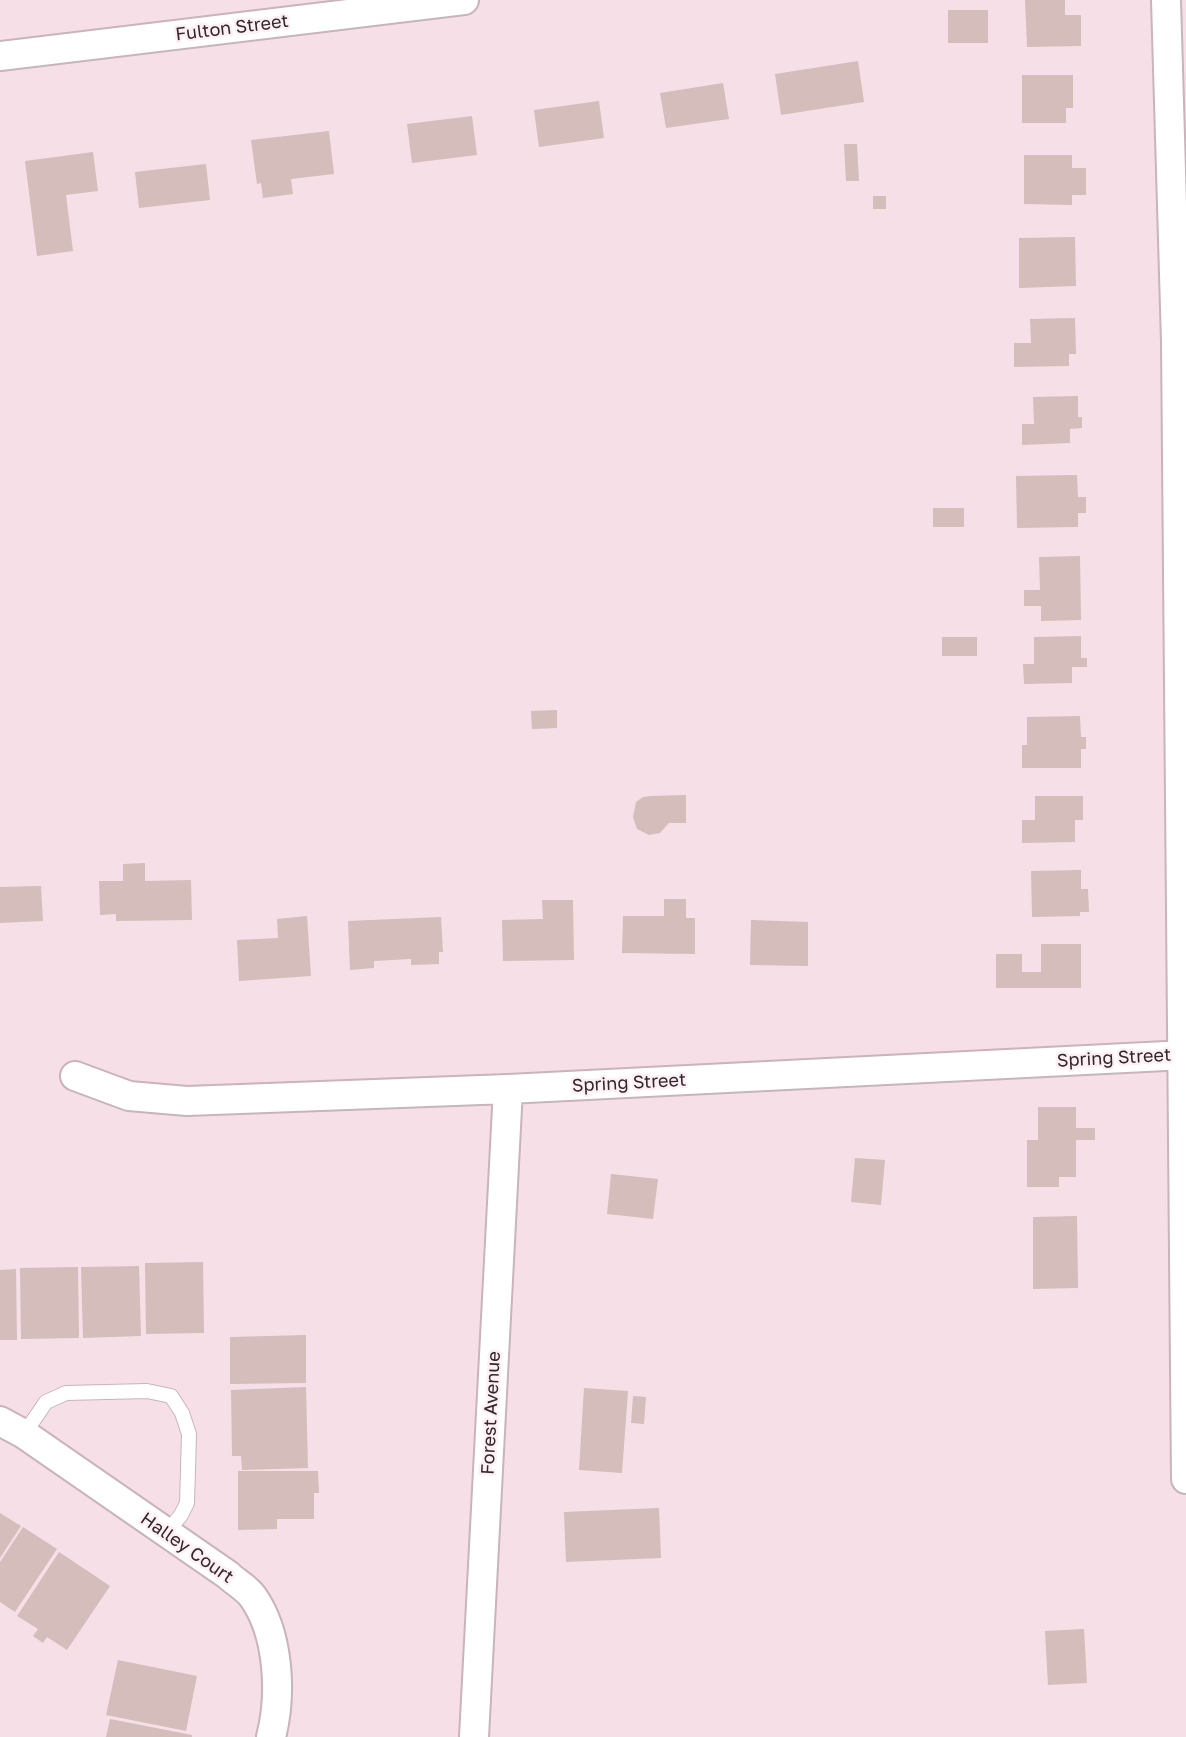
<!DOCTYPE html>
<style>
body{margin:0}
canvas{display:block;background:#f6dfe7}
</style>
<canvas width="1186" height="1737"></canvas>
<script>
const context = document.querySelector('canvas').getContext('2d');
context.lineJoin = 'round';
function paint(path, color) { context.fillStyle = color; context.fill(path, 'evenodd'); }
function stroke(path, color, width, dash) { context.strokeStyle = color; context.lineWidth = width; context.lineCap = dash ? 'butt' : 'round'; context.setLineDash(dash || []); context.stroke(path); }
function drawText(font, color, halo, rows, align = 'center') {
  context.font = font + ' "Golos Text",sans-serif'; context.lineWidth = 5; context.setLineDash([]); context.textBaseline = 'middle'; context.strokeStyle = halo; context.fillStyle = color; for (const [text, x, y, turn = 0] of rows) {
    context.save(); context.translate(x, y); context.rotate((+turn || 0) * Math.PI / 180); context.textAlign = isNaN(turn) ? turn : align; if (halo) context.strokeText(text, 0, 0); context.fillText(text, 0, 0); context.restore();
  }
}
paint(new Path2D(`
 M1025,0H1065V15H1081V46L1027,47Z
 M948,10H988V43H948Z
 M858,61L864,102L781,115L775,74Z
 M1022,75H1073V108H1066V123H1022Z
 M723,83L729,119L666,128L660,93Z
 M599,101L604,138L539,147L534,110Z
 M472,116L477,155L412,163L407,124Z
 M329,131L334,174L291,179L293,194L263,198L261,183L257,184L251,140Z
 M844,144H857L859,181H846Z
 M93,152L98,191L66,195L73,251L37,256L25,161Z
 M1024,155H1072V168H1086V195H1072V205L1024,204Z
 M206,164L210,200L139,208L135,172Z
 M873,196H886V209H873Z
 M1075,237L1076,286L1019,288V238Z
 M1075,318L1076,354H1069V366L1014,367V343H1031L1030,319Z
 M1078,396V417H1082V428L1070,429V443L1022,445V424H1034L1033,397Z
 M1077,475L1078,497H1086V513H1078V527L1017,528L1016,476Z
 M933,508H964V527H933Z
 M1080,556L1081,620L1041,621V606H1024V590H1040L1039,557Z
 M1081,636V658H1087V667H1072V683L1024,684L1023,664H1034V637Z
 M942,637H977V656H942Z
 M557,710V728L532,729L531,711Z
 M1080,716L1081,737H1086V749H1081V768H1022V745H1027V717Z
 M686,795V823H669L660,833L649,835L637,829L633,817L636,802L643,797L651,796Z
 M1035,796H1083V820H1075V842L1022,843V820H1035Z
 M145,863V881L191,880L192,920L116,921V914L100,915L99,881H123V864Z
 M1081,870V889H1088L1089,912H1080V916L1032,917L1031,871Z
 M41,886L43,921L0,923V887Z
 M664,899H686V918H695V954L622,953L623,916H664Z
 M542,900H573L574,960L503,961L502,920L543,919Z
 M307,916L311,976L239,981L237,940L278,938L277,919Z
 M441,917L443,952H439V964L411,965V959L374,961V968L350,970L348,921Z
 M751,920L808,922V966L750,965Z
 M1041,944H1081V988H996V954H1022V972H1041Z
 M1038,1107H1076V1128H1095V1140H1076V1177H1059V1187H1027V1140H1038Z
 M855,1158L885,1160L881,1205L851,1202Z
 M611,1174L658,1179L653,1219L607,1214Z
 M1077,1216L1078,1288L1033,1289V1217Z
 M203,1262L204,1333L146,1334L145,1263Z
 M139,1266L141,1336L83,1338L81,1267Z
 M78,1267L79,1338L21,1339L20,1268Z
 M16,1269L17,1340H0V1270Z
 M306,1335V1383L230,1384V1337Z
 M306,1387L308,1468L242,1470L241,1456H232L231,1390Z
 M584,1388L628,1391L622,1473L579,1470Z
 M633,1396L646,1397L644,1424L631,1423Z
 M238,1471H318L319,1493H314V1519H277V1529L238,1530Z
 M659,1508L661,1558L566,1562L564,1512Z
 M0,1513L21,1526L0,1558Z
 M23,1527L57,1549L15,1612L0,1602V1562Z
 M59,1552L110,1586L67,1650L47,1637L43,1643L33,1636L38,1629L17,1616Z
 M1084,1629L1087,1683L1048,1685L1045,1631Z
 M118,1660L197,1676L186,1731L106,1715Z
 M110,1719L192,1735V1737H106Z`), '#d4bdbb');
const lane = new Path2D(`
 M24,1434L46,1402L66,1393L147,1391L171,1396L182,1413L189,1434L187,1503L181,1515L166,1533`);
const street = new Path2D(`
 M1166,0L1176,342L1186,1479
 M0,56L464,0
 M75,1076L129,1096L187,1101L508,1089L1186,1055
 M0,1421L24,1434L228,1575C235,1582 247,1588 253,1597C279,1634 282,1694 271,1737
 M474,1737L508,1089`);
stroke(lane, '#c9b4bb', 16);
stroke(street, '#c9b4bb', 32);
stroke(lane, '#fff', 14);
stroke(street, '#fff', 28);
drawText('18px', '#30272a', '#fdeff4', [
 ["Fulton Street",232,28,-7],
 ["Spring Street",1114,1058,-3],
 ["Spring Street",629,1083,-3],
 ["Forest Avenue",491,1413,-87],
 ["Halley Court",187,1548,35]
]);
</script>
